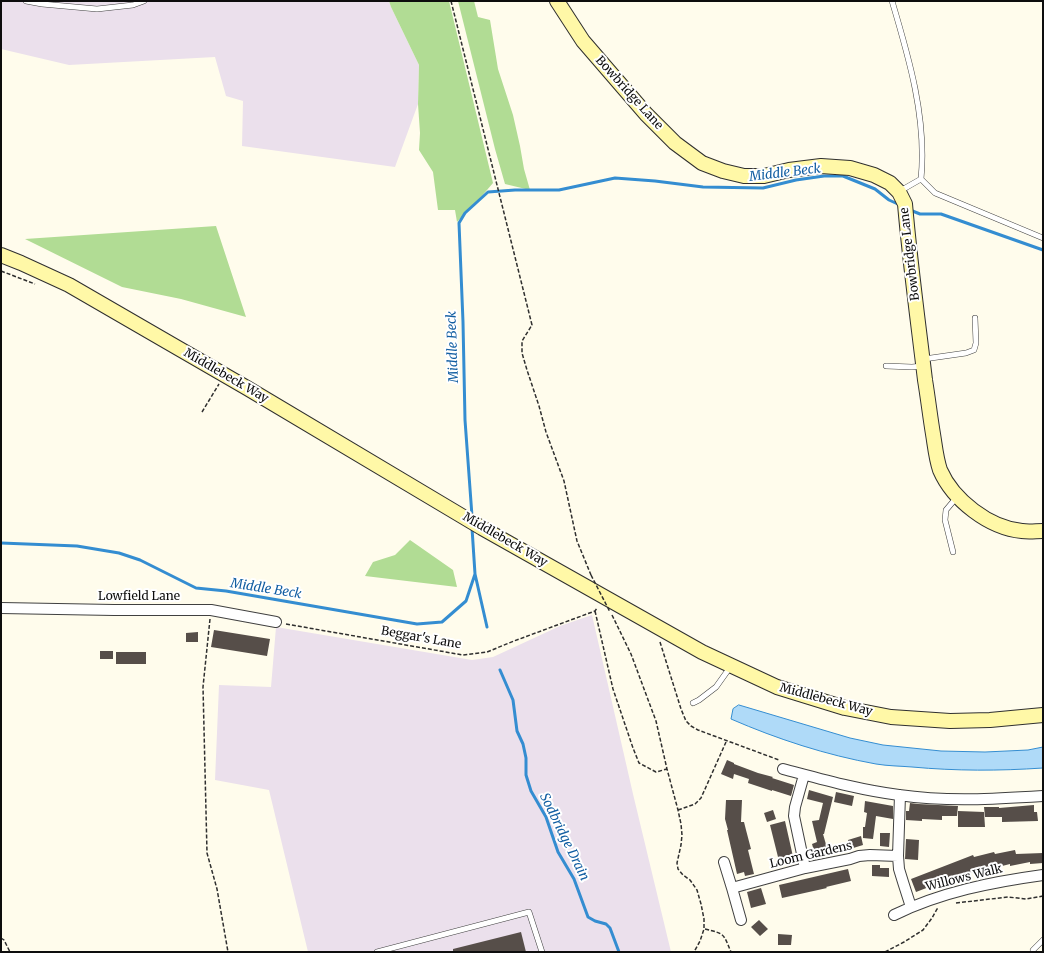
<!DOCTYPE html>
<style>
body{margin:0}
#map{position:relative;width:1044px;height:953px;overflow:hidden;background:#fffcec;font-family:Merriweather,serif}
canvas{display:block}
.frame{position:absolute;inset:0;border:2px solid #0d0d0d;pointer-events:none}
</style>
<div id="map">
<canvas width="1044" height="953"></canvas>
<div class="frame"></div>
</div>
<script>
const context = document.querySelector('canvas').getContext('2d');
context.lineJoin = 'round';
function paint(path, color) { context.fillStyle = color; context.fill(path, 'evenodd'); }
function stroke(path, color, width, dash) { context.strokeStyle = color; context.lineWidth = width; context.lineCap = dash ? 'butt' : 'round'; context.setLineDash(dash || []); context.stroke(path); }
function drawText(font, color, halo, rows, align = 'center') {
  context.font = font + ' Merriweather,serif'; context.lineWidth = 4; context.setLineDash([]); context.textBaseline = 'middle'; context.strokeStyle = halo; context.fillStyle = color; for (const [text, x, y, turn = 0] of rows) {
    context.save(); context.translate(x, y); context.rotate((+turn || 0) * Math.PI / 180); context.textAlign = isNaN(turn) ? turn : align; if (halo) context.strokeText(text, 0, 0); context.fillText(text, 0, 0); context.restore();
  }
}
paint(new Path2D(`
 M1,1H389L391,7L419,65L418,104L395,167L242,146L243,101L226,96L215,57L69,65L1,49Z
 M592,615L633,794L671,952H308L269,790L215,780L219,685L271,687L276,627L472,660L493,657L560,626Z`), '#ebe0ec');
paint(new Path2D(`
 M389,1H449L493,183L481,197L457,222L455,210H438L433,172L419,150L420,133L418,104L419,65L391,7Z
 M458,1H474L478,17L490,20L498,69L513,115L520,146L524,169L530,190L505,184L495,149Z
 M216,226L246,317L181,299L122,287L25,239Z
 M410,540L453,570L457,587L365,576L373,562L395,555Z`), '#b1dc94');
const water = new Path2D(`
 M739,705L850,738L883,745L941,751L985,752L1028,750L1043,747V768C999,771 956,771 912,767C900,766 888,766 876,764C826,755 777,739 731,719L733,709Z`);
paint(water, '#afdaf8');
stroke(water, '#348dd1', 1);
stroke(new Path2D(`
 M910,210L920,214H941L1043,250
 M472,516L465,420L463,322L459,223L465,213L488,192L515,190H559L615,178L655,181L703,187L763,188L796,180L824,176H843L875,189L889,200L900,205
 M1,543L77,546L119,553L140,560L196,588L226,591L417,624L442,622L466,601L475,574L472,528
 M475,574L487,627
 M500,670L513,700L517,731L523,744L526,758V775L531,791L546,817L558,852L574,879L588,917L595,921L606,924L610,928L619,952`), '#348dd1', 3);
paint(new Path2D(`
 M214,630L270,639L267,656L211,647Z
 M198,632V642H186V633Z
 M100,651H113V659H100Z
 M116,652H146V664H116Z
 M727,760L734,763V764L758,773L773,777L772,778L794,785L791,796L772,790V791L748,783L749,779L734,774L733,779L721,774Z
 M809,790L833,797L824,834H823L829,855L816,858L812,844L817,842L812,821L819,820L823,803L807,799Z
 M836,792L854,796L852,806L834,802Z
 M726,800H742L741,822H744L746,830L751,849L748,850L754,874L745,876L744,872L737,874L727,830H728L725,819Z
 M865,801L893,806V819L876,816L873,839L863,838V827H865L867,813L864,812Z
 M910,803L918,804L958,806L957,816H942V820L922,819V821L906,820V811H909Z
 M1034,805V812H1037L1038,821L1002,822V817H985L984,807H999V808Z
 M773,810L776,819L767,822L764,813Z
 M958,811L984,812L985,827H958Z
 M785,821L794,861L780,865L770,825Z
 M880,833H890L889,847L880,846Z
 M861,836L863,845L850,849L848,840Z
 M906,839L919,840L918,860L905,859Z
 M1015,850L1016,854L1043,853V863L1030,864V862L1010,866V864L990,869V867L976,871L953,879L952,878L942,881L941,877L927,883L929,887L916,892L911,879L973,855L974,857L994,852L995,854Z
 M872,865H880V868H889V877L872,876Z
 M848,869L851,881L826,887L827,888L782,898L779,885Z
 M761,888L766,904L751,908L747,892Z
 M759,920L768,929L760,936L751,927Z
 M521,932L526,952H453V949Z
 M778,934L792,935L791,945H778Z`), '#564e49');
const lane = new Path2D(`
 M26,1L42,4L97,9L133,5L144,1
 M892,1C909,58 927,119 921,179
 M900,191L921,179L935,193L1043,238
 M924,359L966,353L974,350L976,343L975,318
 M886,366L912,367L923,366
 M953,552L945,520L946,510L957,497
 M693,703L699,700L716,687L731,666
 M1033,950L1043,940
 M377,952L529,912L542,952`);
const street = new Path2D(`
 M1,608L114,610H211L276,622
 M783,769C821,779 859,790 899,795C947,802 995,799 1043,796
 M804,775L795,807L794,816L805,868
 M900,795L898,856L899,869L903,882L911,907
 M724,862L732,888L805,868L850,859L859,856L870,855L898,856
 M732,888L741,920
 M894,915C941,892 992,882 1043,875`);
const secondary = new Path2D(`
 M557,1L583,41L646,114L675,143L702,163L723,171L744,176H764L789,170L821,166L850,168L874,175L890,183L899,192L905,204C910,263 918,321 925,380C928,398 930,416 933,434C935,446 936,458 940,470C953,500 989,528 1022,531C1029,532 1036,531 1043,531
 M1,255L21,263L69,285L247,388L482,528L702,652L777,687L845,708L891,717L950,721L990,720L1043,715`);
stroke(lane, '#404040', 6);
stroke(street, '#404040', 12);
stroke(secondary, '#2f2f2f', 16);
stroke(new Path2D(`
 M451,1L532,325L522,341V353L527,370L539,406L546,432L564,481L577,541L591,575
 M1,271L35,284
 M202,412L219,384
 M595,611L613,689L633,748L639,763L656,772L667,769
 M612,615L631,654L656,721L667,769L678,810L681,824L682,835L681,845L677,863L678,869L683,875L690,880L697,890L701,904L704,919V929L700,941L694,952
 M210,619L203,687L207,853L217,889L228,952
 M286,624L463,655L487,652L514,641L595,611L597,608
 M660,642L681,709L686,721L691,726L698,730L779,760
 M678,810L695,804L701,798L726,742
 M956,903L1008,897L1026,899L1043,896
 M705,929C725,934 723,933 731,952
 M1,938L4,940L10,952
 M885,952L904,942L923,930L932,918L937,909L939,908`), '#2f2f2f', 1.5, [4, 2]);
stroke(lane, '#fff', 5);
stroke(street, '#fff', 10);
stroke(secondary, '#fff8a7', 14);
stroke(new Path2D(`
 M591,575L610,612`), '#2f2f2f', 1.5, [4, 2]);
drawText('12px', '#0d0d0d', '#fff', [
 ["Bowbridge Lane",629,93,48],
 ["Bowbridge Lane",910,254,-97],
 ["Middlebeck Way",226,376,30],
 ["Middlebeck Way",505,540,30],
 ["Lowfield Lane",139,597],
 ["Beggar's Lane",421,638,10],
 ["Middlebeck Way",826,700,15],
 ["Loom Gardens",811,855,-13],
 ["Willows Walk",964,878,-14]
]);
drawText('italic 13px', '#125ea2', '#fff', [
 ["Middle Beck",785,173,-7],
 ["Middle Beck",453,347,-92],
 ["Middle Beck",266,589,9],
 ["Sodbridge Drain",564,837,64]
]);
</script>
